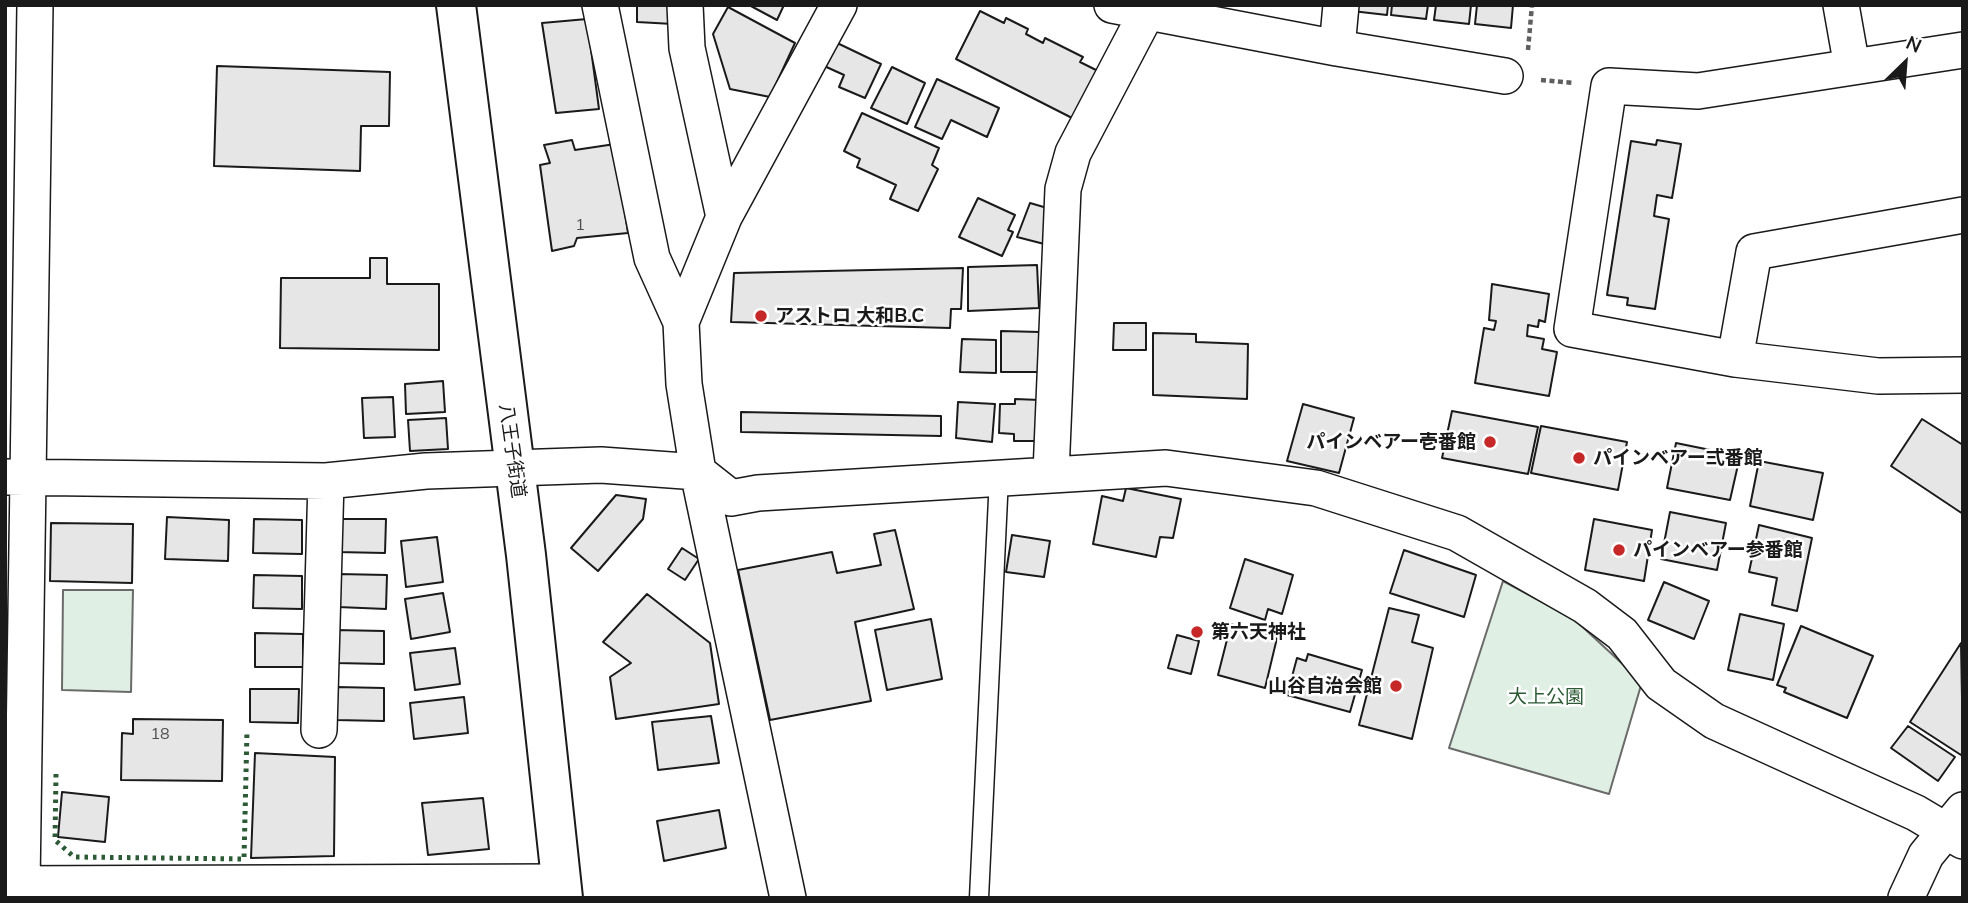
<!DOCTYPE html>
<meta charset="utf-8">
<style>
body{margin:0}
#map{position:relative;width:1968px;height:903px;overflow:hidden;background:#fff;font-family:Mulish,sans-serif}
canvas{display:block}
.frame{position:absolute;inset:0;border:7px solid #1a1a1a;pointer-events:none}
.north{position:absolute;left:1870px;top:28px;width:70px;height:70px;-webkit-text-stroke:5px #fff;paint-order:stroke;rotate:25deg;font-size:19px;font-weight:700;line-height:28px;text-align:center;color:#1a1a1a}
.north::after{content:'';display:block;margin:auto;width:24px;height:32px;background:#1a1a1a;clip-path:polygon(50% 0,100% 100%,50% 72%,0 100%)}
</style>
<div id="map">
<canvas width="1968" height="903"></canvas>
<div class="frame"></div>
<div class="north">N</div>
</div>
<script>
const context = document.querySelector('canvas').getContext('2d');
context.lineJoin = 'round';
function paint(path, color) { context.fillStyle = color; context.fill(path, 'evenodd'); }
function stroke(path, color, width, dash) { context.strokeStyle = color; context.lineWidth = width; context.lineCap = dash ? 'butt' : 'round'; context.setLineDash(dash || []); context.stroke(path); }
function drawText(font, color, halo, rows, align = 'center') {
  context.font = font + ' Mulish,"Noto Sans JP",sans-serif'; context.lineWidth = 5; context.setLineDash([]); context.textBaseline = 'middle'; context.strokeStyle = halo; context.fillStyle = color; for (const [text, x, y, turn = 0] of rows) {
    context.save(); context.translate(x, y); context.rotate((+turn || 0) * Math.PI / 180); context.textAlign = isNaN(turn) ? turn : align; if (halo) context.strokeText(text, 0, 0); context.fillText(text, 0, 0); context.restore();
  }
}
const green = new Path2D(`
 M1503,581L1574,619L1642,682L1609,794L1449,748Z
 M63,590H133L131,692L62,690Z`);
paint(green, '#e0efe3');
stroke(green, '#6a6a6a', 2);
const building = new Path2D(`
 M637,5H673V24L637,22Z
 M749,5H784L777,20Z
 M1352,5H1388L1387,15L1352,11Z
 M1392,5H1428L1426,19L1391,15Z
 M1436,5H1471L1469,24L1434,20Z
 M1477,5H1513L1511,28L1475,24Z
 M728,7L795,43L770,97L730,89L713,34Z
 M980,11L1004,23L1006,18L1028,29L1026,34L1043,43L1045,38L1083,57L1080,62L1102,73L1078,121L956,59Z
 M587,19L599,109L556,113L542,23Z
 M833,41L881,64L865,98L839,87L844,75L822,65Z
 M217,66L390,72L389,126H361L360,171L214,166Z
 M892,67L925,83L907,124L871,108Z
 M937,79L999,108L987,137L951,120L942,139L915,127Z
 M862,113L939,148L932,165L938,169L918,211L890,199L896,185L857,167L860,159L844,151Z
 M572,140L575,150L615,144L628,233L577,238L574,246L552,251L540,165L550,163L544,145Z
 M1657,140L1681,144L1672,198L1657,195L1654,216L1669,219L1655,309L1627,305L1628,298L1607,295L1631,141L1656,145Z
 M978,198L1015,215L1008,230L1013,232L1002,256L959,237Z
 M1030,203L1054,210L1052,246L1017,237Z
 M370,258H387V284H439V350L280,348L281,278H370Z
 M1037,265L1039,308L968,311V267Z
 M963,268L961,309H951L950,328L731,322L734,273Z
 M1492,284L1549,294L1545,322L1539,320L1538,327L1528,325L1527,336L1544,339L1542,349L1557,352L1549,396L1475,383L1484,328L1494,330L1496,321L1489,320Z
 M1114,323H1146V350H1113Z
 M1001,331L1040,332L1039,372H1001Z
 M1153,333L1196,334V342L1248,344L1247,399L1153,395Z
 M962,339L996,340V373L960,372Z
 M443,381L445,412L406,414L405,384Z
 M393,397L395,437L364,438L362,398Z
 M1015,399L1040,400V441H1014V434L999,433L1000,404H1015Z
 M958,402L995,404L992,442L956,438Z
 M1303,404L1354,418L1339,473L1287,461Z
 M1452,411L1538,427L1528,474L1442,458Z
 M741,412L941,416V436L741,432Z
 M446,418L448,449L410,451L408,420Z
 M1922,419L1963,445V514L1891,466Z
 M1541,426L1627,442L1618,490L1531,473Z
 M1676,443L1740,456L1730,500L1667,488Z
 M1759,461L1823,473L1813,520L1750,506Z
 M1126,488L1181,499L1173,538L1160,537L1156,557L1093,544L1102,496L1123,501Z
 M616,495L646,499L643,519L598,571L571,548Z
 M1670,512L1726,523L1717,570L1661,559Z
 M167,517L229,520L228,561L165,559Z
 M254,519L302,520V554L253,553Z
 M337,519H386L385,553L336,552Z
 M1594,519L1652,530L1644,581L1585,570Z
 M51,523L133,524L132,583L50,581Z
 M1759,525L1812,538L1797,611L1772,605L1777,578L1749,572Z
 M895,530L914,609L855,622L871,701L770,720L738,570L832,552L837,573L881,565L874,534Z
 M1012,535L1050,541L1044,577L1006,572Z
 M437,537L443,582L406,587L401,541Z
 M682,548L699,559L685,580L668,569Z
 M1404,550L1476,575L1464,617L1390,593Z
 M1245,559L1293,575L1282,614L1268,609L1265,620L1230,608Z
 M338,574L387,575L386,609L338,607Z
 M254,575L302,576V609L253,608Z
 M1664,582L1709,601L1694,639L1648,620Z
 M443,593L450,632L411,639L405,599Z
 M647,594L710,643L719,704L616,719L610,677L631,663L603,642Z
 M1389,608L1419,615L1412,642L1433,648L1412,739L1359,725Z
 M1740,614L1784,624L1773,680L1728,670Z
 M931,619L942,679L887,690L875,630Z
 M1231,624L1277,638L1265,688L1218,675Z
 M1801,626L1873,656L1847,718L1784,692L1786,688L1777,685Z
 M335,630L384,631V664L335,663Z
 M255,633L303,634V667H255Z
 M1177,635L1199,641L1191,674L1168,668Z
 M1961,643L1963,752L1961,755L1910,722Z
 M455,648L460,684L415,690L410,653Z
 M1308,654L1362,670L1350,712L1287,695L1297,658L1306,661Z
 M336,687L384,688V721L335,720Z
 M250,689H299L298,723L250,722Z
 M464,697L468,733L414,739L410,703Z
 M711,716L719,763L658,770L652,722Z
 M133,719L223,720L222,781L121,780L122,733L133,734Z
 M1908,726L1955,757L1938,781L1891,748Z
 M255,753L335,757L334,856L251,858Z
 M62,792L109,797L105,842L58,837Z
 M483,798L489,849L428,855L422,803Z
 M719,810L726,848L664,861L657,821Z`);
paint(building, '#e6e6e6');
stroke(building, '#1a1a1a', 2);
const service = new Path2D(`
 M979,898L999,477`);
const minor = new Path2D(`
 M600,5L652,258L681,322L684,384L698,472L788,898
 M685,5L687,48L724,217
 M1112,5L1337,48L1505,76
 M1841,5L1852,67
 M1337,48L1341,5
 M1963,50L1698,91L1609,86L1572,329L1735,359L1878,376L1963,375
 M681,322L724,217L839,5
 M1735,359L1754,252L1963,215
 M1051,473L1063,189L1073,153L1146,14
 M5,477L326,481L426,471L601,465L698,472L731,498L758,493L1166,468L1316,488L1457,533L1585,606L1622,634L1661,684L1714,721L1916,813L1963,841
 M319,730L326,481
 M5,884L561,882
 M22,884L35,5
 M1906,898L1926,855L1963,810`);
const primary = new Path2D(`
 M456,5L526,555L563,898`);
stroke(service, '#1a1a1a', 21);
stroke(minor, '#1a1a1a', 38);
stroke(primary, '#1a1a1a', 42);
stroke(new Path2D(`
 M1528,50L1532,5
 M1541,80L1574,83`), '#5f5f5f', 4.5, [5, 3.5]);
stroke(service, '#fff', 18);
stroke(minor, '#fff', 35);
stroke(primary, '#fff', 38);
stroke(new Path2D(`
 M56,774L55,840L74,857L244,859L247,731`), '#2b5a34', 5, [3.5, 5]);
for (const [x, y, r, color] of [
 [761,316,7,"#c62828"],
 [1490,442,7,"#c62828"],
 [1579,458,7,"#c62828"],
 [1619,550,7,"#c62828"],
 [1197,632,7,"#c62828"],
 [1396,686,7,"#c62828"]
]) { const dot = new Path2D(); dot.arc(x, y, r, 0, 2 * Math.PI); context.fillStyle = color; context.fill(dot); stroke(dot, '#fff', 2.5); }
drawText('16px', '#4d4d4d', null, [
 ["1",580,225],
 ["18",160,734]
]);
drawText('bold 19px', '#1a1a1a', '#fff', [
 ["アストロ 大和B.C",775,316],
 ["パインベアー壱番館",1476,442,"right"],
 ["パインベアー弍番館",1593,458],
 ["パインベアー参番館",1633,550],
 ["第六天神社",1211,632],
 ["山谷自治会館",1382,686,"right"]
], 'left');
drawText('19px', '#1a1a1a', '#fff', [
 ["八王子街道",512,451,82]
]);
drawText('19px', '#2b5a34', '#fff', [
 ["大上公園",1546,697]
]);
</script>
